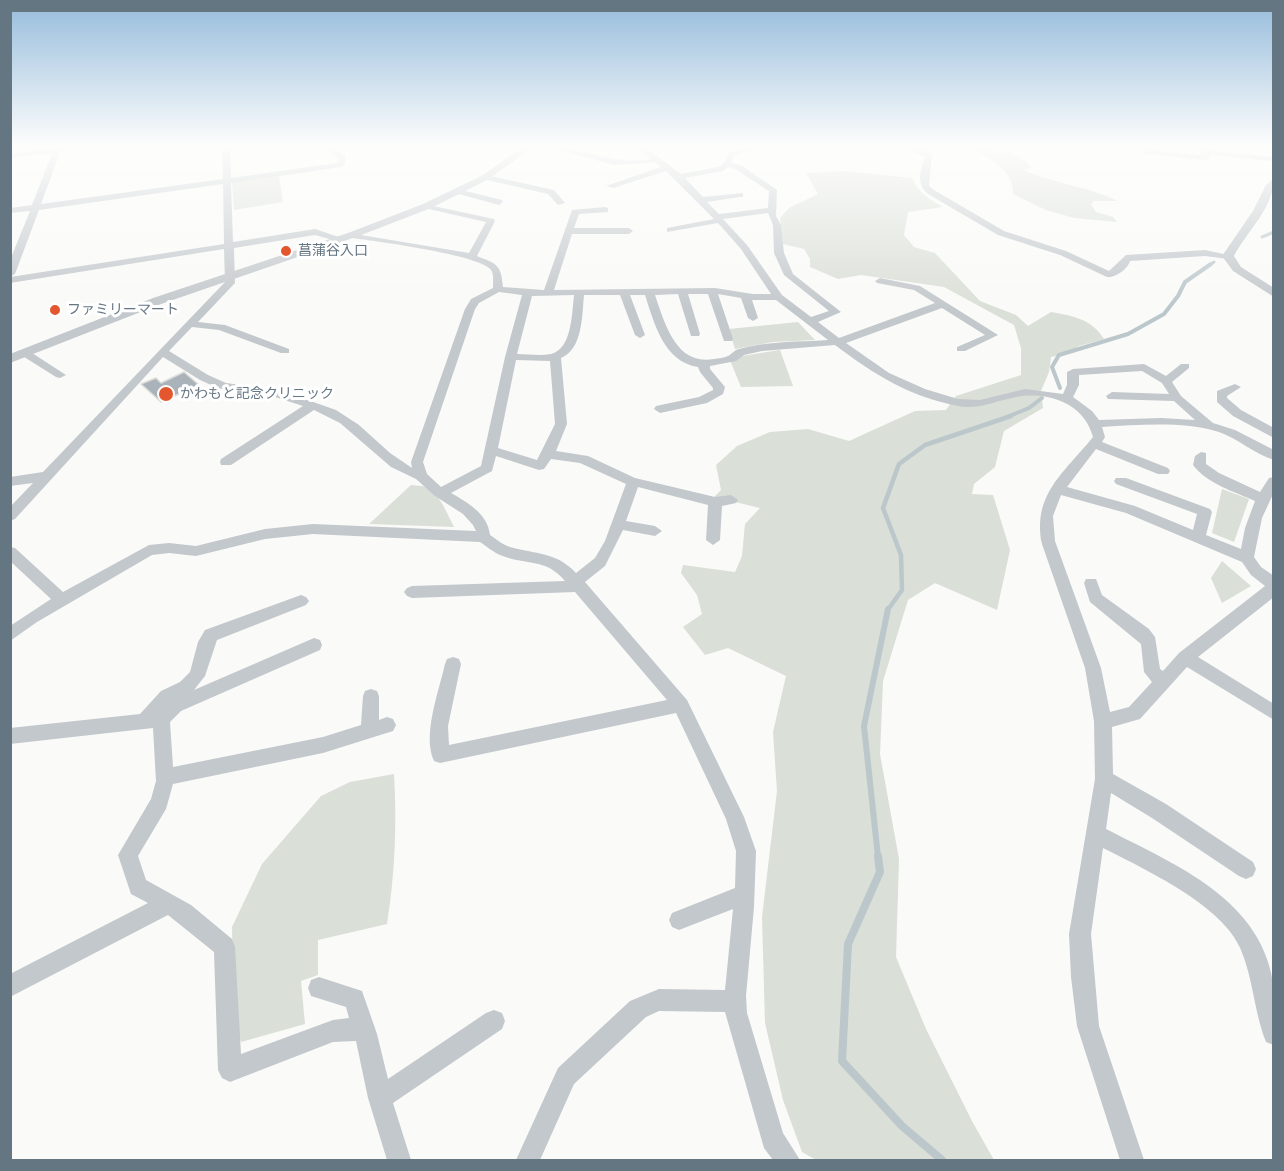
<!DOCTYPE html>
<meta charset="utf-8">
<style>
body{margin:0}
#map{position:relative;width:1284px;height:1171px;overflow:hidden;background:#fafaf8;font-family:"Asap Condensed",sans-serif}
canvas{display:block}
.frame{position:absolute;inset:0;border:12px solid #657683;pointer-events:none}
</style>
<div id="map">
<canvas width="1284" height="1171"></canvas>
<div class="frame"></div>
</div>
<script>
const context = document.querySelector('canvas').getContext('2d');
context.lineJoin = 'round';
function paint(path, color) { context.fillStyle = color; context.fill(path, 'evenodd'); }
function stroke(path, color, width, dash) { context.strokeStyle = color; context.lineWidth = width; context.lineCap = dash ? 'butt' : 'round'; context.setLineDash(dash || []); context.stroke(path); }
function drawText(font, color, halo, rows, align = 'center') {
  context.font = font + ' "Asap Condensed","Noto Sans JP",sans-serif'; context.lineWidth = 6; context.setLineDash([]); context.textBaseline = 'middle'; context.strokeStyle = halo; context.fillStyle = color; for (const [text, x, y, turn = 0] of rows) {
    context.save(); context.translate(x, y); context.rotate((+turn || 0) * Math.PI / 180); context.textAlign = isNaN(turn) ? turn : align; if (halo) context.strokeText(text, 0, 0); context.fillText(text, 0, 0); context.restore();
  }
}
paint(new Path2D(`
 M974,149C997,149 1015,149 1032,167L1024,170C1055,184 1087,186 1118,201H1094L1091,204L1096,212L1113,217L1117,222L1074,218L1046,210L1013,194C1014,170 991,160 974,149Z
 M846,171L912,178C919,193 929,199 943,207L908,212L904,235L914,247L935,253L980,301L1016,315L1028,326L1051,312C1073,316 1092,319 1104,339L1079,346L1067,354L1051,357L1049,372L1041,391L1043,408L1004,431L995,467L974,484L972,494L993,495L1010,550L997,610L935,583L908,600L883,681L880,754L899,859L896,957L926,1029L972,1121L994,1160H816L802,1152L783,1100L765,1023L762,917L777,791L773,732L786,676L728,648L705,655L683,627L702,614L697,595L681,573L683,565L735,572L742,556L745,524L760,508L714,497L721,490L716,465L737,446L770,432L808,429L849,441L915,411L946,410L956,396L1021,375V348L1014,325L944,287L861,275L838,279L810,267V259L804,249L783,244L780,218L789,208L818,194L806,173Z
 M279,175L283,202L234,210L232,182Z
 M798,322L815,340L773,342L735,349L729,329Z
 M780,350L793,386L741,387L729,358Z
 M411,485L431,487L443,505L454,527L369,524Z
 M1222,489L1249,499L1234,542L1212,533Z
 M1222,561L1251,586L1222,603L1211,578Z
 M394,774C397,825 395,873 387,924L318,940V975L301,981L305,1024L241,1042L234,1021L232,927L262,864L321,796L350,782Z`), '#dadfd7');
stroke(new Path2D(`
 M1262,237L1274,232
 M1208,266L1214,262`), '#bbc7cb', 3);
stroke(new Path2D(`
 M1060,388L1052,367L1059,355L1128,334L1164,314L1178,296L1185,282L1211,264
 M1007,417L1029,408L1042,398`), '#bbc7cb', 4);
stroke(new Path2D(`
 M887,611L902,590L901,555L883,508L899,464L925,445L1011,416`), '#bbc7cb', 4.5);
stroke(new Path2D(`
 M878,857L864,726L888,609`), '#bbc7cb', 6);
stroke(new Path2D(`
 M878,856L880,872L848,944L842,1061L902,1126L942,1160`), '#bbc7cb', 8);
const building = new Path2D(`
 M184,372L199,385L161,402L141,384L156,378L161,383Z`);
paint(building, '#aab3b9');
stroke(building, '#dcdcda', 1.5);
paint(new Path2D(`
 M70,146H94L60,152L41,204L223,179L222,146H230L231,178L337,163L338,158L319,146H328L345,155V165L341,167L231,183L233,242L315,229L345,239L340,242L315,235L234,248L235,283L198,322L225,325L289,349V353H281L219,330L192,327L169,351L208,375L226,383L279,390L336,410L359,425L390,453L412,468L411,462L465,309L471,299L493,288C493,282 494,274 491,270C481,255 375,241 352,238L349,237V233L469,253L486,222L424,208V204L494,219L495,221L477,256C497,264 501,264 503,287L544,290L572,210L605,207L608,208V212L579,214L574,228H629L633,231L629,234H572L554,290L715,288L753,294H771L741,249L718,223L667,232V228L714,219L666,171L613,188L606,186L661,167L655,162L614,165L545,146C582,146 611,166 651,159L636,146H644L681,174L718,167L724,163L728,153L736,149L785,146L741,153L734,156L731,163L741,165L777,190L776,216L781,225L784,253L793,274L841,312L818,322L839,338L935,303L914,290L877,283L875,281L880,278L920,286L998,335L965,351H957V347L985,335L942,308L846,343L889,373L925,389L958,399L980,400L1025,389L1063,394L1067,385V372L1073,369L1144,364L1166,376L1181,364H1189V368L1172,382L1181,396L1213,423L1235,430L1274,450V460C1254,454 1239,439 1219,432C1183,421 1140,425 1102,427L1105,437L1102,442L1168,468L1170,471L1168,474H1158L1096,449L1067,487L1135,506L1193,530L1197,514L1116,484L1114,481L1116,478H1126L1210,509L1212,512L1206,535L1241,549L1245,528L1255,501C1235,492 1206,483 1193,465L1195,456L1201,452L1206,453V464L1219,473L1260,492L1269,478L1274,477V492L1262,518L1254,557L1261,567L1274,576V597L1198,657L1274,704V720L1187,667L1140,719L1112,727L1113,774L1166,804L1253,862L1256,869L1253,876L1246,879L1239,876L1152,818L1111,793L1106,829C1176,865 1265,900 1274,990C1275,1008 1274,1027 1274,1045L1266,1042L1263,1034C1254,1007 1252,976 1241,950C1223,905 1144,869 1103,848L1091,934L1099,1026L1144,1160H1120L1077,1026L1071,977L1069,934L1095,779L1094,721L1085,668L1042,544C1032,494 1065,472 1093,437C1084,403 1048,391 1016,397C995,401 979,410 958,406C908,396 875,375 835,345L762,351L744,355L736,361L710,366V369L725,387L723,394L707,403L660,413L654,409L656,406L699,397L713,390V388L700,372L698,367C664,362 654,323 645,295H630L645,335L640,338L635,335L620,295H584C582,315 583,349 561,358L567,424L556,451L588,456L635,478L715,497L731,495L738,500L736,503L722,506L720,540L713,545L706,540L708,505L638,487L626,521L655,526L662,531L655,536L623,530L605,566L585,582L687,700L744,817L756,851L754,907L746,996L747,1013L783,1133L800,1160H773L764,1148L725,1012L659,1011L646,1017L574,1084L540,1160H516L558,1068L630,1001L659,989L725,990L733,909L679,930L672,927L669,920L672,913L735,888L736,851L726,819L676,713L440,763L434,761C422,735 439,691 445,664L447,659L453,657L459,659L461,664L448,726L449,745L667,700L575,592L412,598L407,596L404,592L407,588L412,586L565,581C545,557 526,566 500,555C493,552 486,546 480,542L313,534L265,539L196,556L169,553L152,555L37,622L10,641V626L51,599L10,561V547L15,548L63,592L149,545L169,543L196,546L265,529L313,524L476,531L473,525L463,514L435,496L416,479L391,467L340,423L314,410L231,465H221L220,462L221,459L303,406L272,396L236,392L218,388L200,380L163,357L15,519L10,521V507L33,483L10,486V477L43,472L225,282L224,249L10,283V277L224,244L223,184L39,210L15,274L10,277V260L30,211L10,213V208L32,205L52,153L10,158V154ZM728,167L735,169L769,191L768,208L719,214L707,202L740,197H743V193L703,197L685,178L723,171ZM768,213L773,225L774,253L784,275L829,311L811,317L782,295L747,245L723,219ZM499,292L522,295L505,357L481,466L441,487L427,474L423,462L475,309L479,303ZM678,294L691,336H699L700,334L688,294H708L724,341H732L733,339L718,294L741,298L748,318L753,321L758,318L752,300H776L828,340C799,342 767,341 739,349C734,350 732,354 728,356C724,358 718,358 714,359C676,366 665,324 655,295ZM574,295C572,313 572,349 551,354C540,356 528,354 517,354L532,296ZM516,360L550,361L555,424L537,460L498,448ZM1142,371L1162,383L1169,394L1112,392L1106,396L1108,399L1174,401L1195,420L1161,418L1099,420L1092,411L1073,397L1079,385V375ZM496,456L539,470L544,469L551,459L580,463L626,484L605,541L595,558L576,573C557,552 535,554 510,547C503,545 496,539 490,535C488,514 467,502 451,493L492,471ZM1061,495L1126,513L1242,562L1251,575L1265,586L1179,653L1163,671L1160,669L1155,637L1149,629L1102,595L1096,579H1086L1084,583L1090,602L1141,644L1144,672L1152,682L1129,707L1110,712L1101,668L1055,541L1053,516Z
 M900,146H912L932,154L929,186L934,190L1004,231L1066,251L1109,271L1126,255L1205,250L1233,256L1228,259L1205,256L1130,261C1128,269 1115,278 1107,277L1060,255L998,235L928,194C916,184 920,170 925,157Z
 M1147,146H1154L1152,150L1201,155L1198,146H1206L1207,150L1274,157V161L1209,155L1210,158L1206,160L1147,154L1143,152Z
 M486,175L554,190L565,203L558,205L548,194L483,179V175Z
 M458,189L502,200L503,202L499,205L455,193L454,191Z
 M25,350L29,351L66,375L60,378L56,377L21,355L20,353Z
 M1235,384L1241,387L1227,396V398L1241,410L1274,428V438L1233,416L1217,402V391Z
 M301,595L306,597L309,601L306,605L217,640L205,676L194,690L314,638L320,640L322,645L320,650L181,711L170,722L173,767L323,737L361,725L363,696L365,691L371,689L377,691L379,696V720L387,717L393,719L396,725L393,731L323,753L173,784L166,809L138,856L146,880L191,905L232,939L235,947L241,1054L333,1020L349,1018L346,1007L311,996L308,988L311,980L319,977L362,991L377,1034L388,1079L486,1013L494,1010L502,1013L505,1021L502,1029L393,1103L411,1160H387L368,1098L356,1041L333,1042L230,1082L222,1078L218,1070L214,952L168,915L10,997V974L148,903L131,894L118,855L151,799L156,781L153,728L10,744V728L140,714L161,691L180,682L190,672L198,642L205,630Z`), '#c3c8cc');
paint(new Path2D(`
 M53,146H62L60,153H54Z
 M524,146H534L489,179L431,208L356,237L161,304L10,363V354L153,298L348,233L423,204L483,175Z
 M1268,146H1274V151Z
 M1274,178C1274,208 1247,231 1234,256L1241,267L1274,288V297L1233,271L1222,256L1253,211L1266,185Z`), '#c3c8cc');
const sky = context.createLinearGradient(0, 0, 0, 310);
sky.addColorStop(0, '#96bcdc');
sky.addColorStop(0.47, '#fdfdfc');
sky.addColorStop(1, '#fdfdfc00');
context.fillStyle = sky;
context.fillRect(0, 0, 1284, 310);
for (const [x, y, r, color] of [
 [286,251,6,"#e4572e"],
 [55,310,6,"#e4572e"],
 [166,394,8,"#e4572e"]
]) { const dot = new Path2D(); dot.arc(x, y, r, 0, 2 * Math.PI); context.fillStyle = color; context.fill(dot); stroke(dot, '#fff', 2); }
drawText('14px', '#657683', '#fff', [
 ["菖蒲谷入口",298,251],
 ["ファミリーマート",67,310],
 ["かわもと記念クリニック",180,394]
], 'left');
</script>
